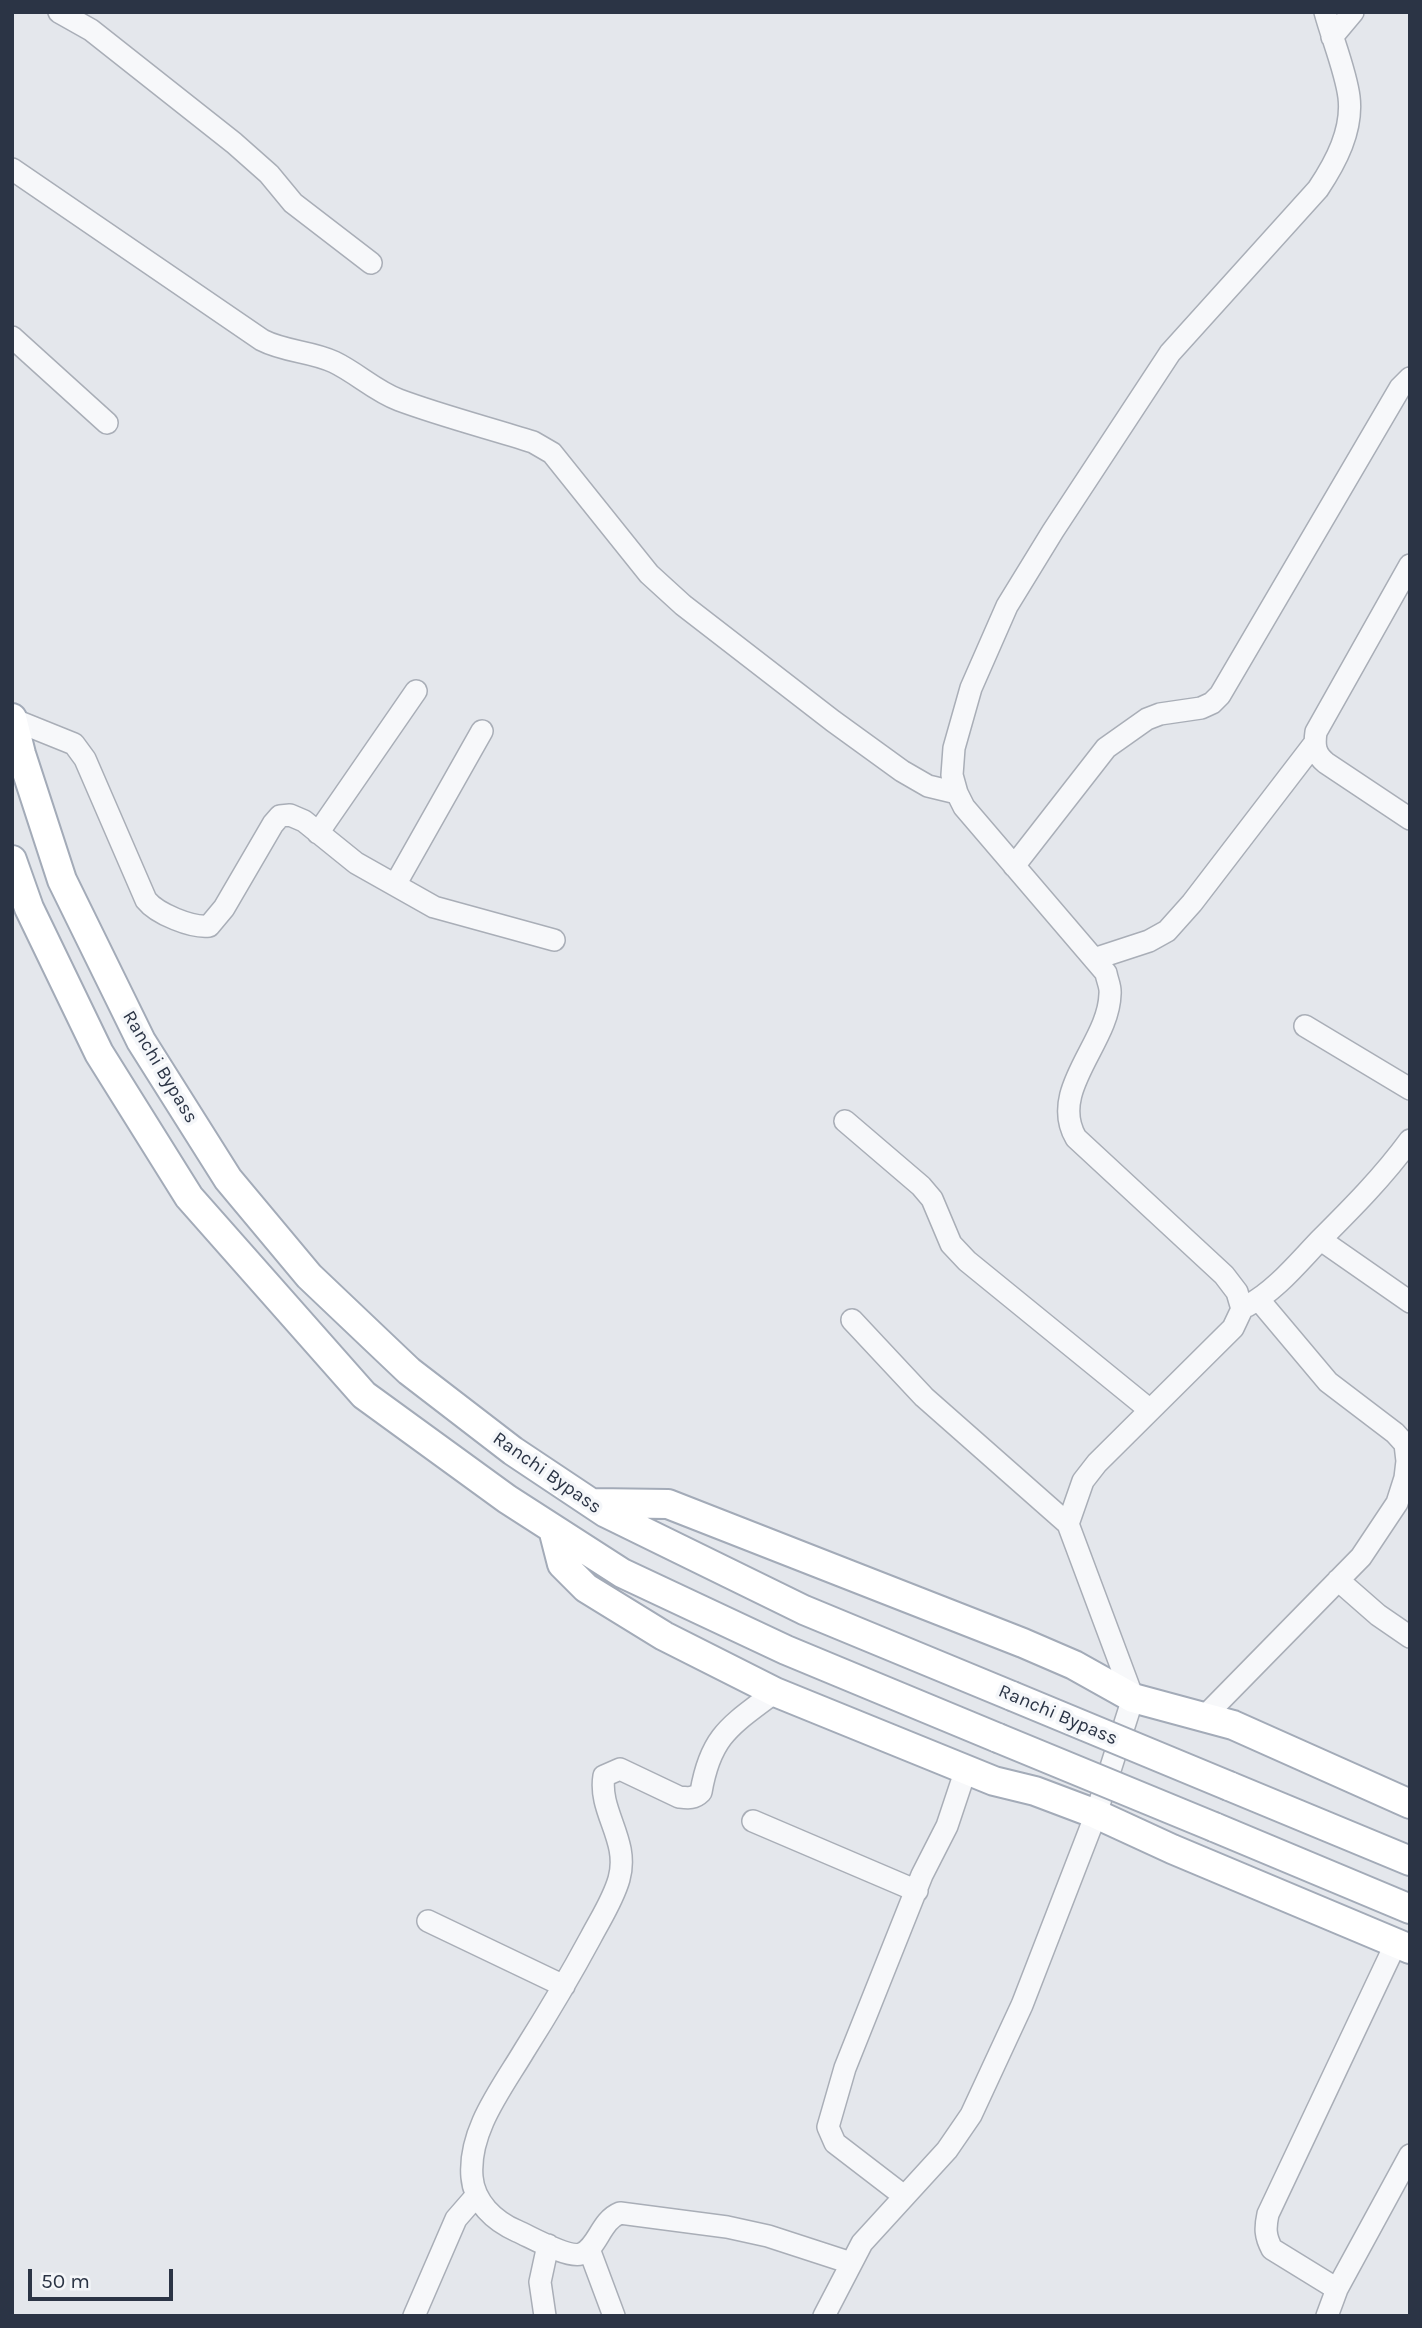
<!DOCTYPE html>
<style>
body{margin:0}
#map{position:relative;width:1422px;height:2328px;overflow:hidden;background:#e4e7ec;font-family:Karla,sans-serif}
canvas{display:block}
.frame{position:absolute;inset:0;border:14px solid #2b3445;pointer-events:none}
.scale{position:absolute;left:28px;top:2269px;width:145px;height:32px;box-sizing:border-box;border:4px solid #2b3445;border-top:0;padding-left:9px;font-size:21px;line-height:24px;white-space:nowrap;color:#2b3445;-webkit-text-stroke:5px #f4f6f9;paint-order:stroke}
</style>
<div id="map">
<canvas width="1422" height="2328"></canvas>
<div class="frame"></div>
<div class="scale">50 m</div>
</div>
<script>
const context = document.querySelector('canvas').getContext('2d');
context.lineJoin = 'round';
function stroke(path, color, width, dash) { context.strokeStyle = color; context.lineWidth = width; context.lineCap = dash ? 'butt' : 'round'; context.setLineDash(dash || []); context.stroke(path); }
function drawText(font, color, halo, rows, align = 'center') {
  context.font = font + ' Karla,sans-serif'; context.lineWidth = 7; context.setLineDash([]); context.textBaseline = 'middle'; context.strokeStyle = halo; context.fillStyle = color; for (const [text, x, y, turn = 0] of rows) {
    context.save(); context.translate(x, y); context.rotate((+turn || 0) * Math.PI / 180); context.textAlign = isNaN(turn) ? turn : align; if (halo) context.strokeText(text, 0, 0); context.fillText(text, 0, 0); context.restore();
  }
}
const minor = new Path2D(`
 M59,12L91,30L234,143L269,174L293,203L371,263
 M1332,37L1353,12
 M12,169L262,340C285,352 311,351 334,362C357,373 375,391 399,400C442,416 489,428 533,442L552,453L649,574L683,605L833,721L902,771L928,786L957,793
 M12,337L107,423
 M1410,565L1316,732C1314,746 1315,754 1326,763L1410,819
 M12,719L74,744L85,759L146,900C157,914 192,928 209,926L224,908L273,824L280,816L290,815L304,821L356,863L434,907L554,940
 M318,833L416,691
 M1014,866L1106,748L1147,719L1160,714L1201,708L1212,703L1220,695L1400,388L1410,378
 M395,885L482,731
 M1094,959L1149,941L1167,931L1192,903L1314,744
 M1305,1026L1410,1089
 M845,1121L921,1186L932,1199L951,1244L967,1261L1150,1410
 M1321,1240L1410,1302
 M1247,1306C1275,1291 1297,1264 1319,1241C1351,1209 1383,1177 1410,1140
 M852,1320L924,1397L1068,1524
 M1338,1580L1378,1615L1410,1637
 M775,1692C732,1725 711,1734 701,1792C694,1799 688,1798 679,1797L620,1769L604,1776C598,1812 630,1840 619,1879C613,1900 601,1918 591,1937C570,1976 548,2013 524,2051C502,2088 468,2131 472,2177C474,2202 494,2221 517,2231C531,2237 567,2258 581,2254C598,2248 600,2221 620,2213L727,2227L768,2236L851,2263
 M1205,1716L1361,1557L1397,1503L1405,1478L1407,1461L1405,1444L1395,1433L1328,1382L1259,1300
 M753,1821L917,1891
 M428,1921L564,1986
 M904,2196L835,2143L828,2127L845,2068L922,1875L947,1826L966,1769
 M589,2249L614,2316
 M1337,2289L1272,2249C1265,2236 1265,2228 1268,2214L1396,1943
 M414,2316L456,2219L476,2196
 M545,2316L540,2282L548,2245
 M824,2316L862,2243L947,2150L971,2115L1022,2005L1096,1814L1133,1698L1068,1524L1083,1481L1097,1463L1233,1328L1242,1309L1237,1292L1224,1275L1076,1138C1048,1090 1109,1043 1110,994C1111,987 1107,980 1106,973L964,807L957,793L952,775L954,748L971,688L1007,606L1053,531L1170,353L1318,189C1336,162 1353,130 1349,97C1346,72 1332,38 1325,12
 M1327,2316L1337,2289L1410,2155`);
const major = new Path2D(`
 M12,718L21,754L62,880L141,1041L228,1179L309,1276L409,1371L513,1451L606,1513L804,1610L1012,1696
 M12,860L29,908L99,1053L189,1197L364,1395L507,1499L622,1573L786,1650L998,1738
 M594,1503L668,1504L1023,1643L1074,1665L1133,1698L1233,1725L1410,1804
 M553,1529L562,1564L586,1588L664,1636L775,1692L994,1781L1035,1791L1096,1814L1172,1849L1410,1949
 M1229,1786L1410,1861
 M1214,1827L1410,1909`);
stroke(minor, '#a9aeb7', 24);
stroke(major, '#a3abb8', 32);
stroke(minor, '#f7f8fa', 21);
stroke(major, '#fff', 28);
const majorBridge = new Path2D(`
 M1012,1696L1229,1786
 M998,1738L1214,1827`);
stroke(majorBridge, '#a3abb8', 32, []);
stroke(majorBridge, '#fff', 28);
drawText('19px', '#2b3445', '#f4f6f9', [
 ["Ranchi Bypass",160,1067,59],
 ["Ranchi Bypass",547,1473,35],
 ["Ranchi Bypass",1058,1715,23]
]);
</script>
